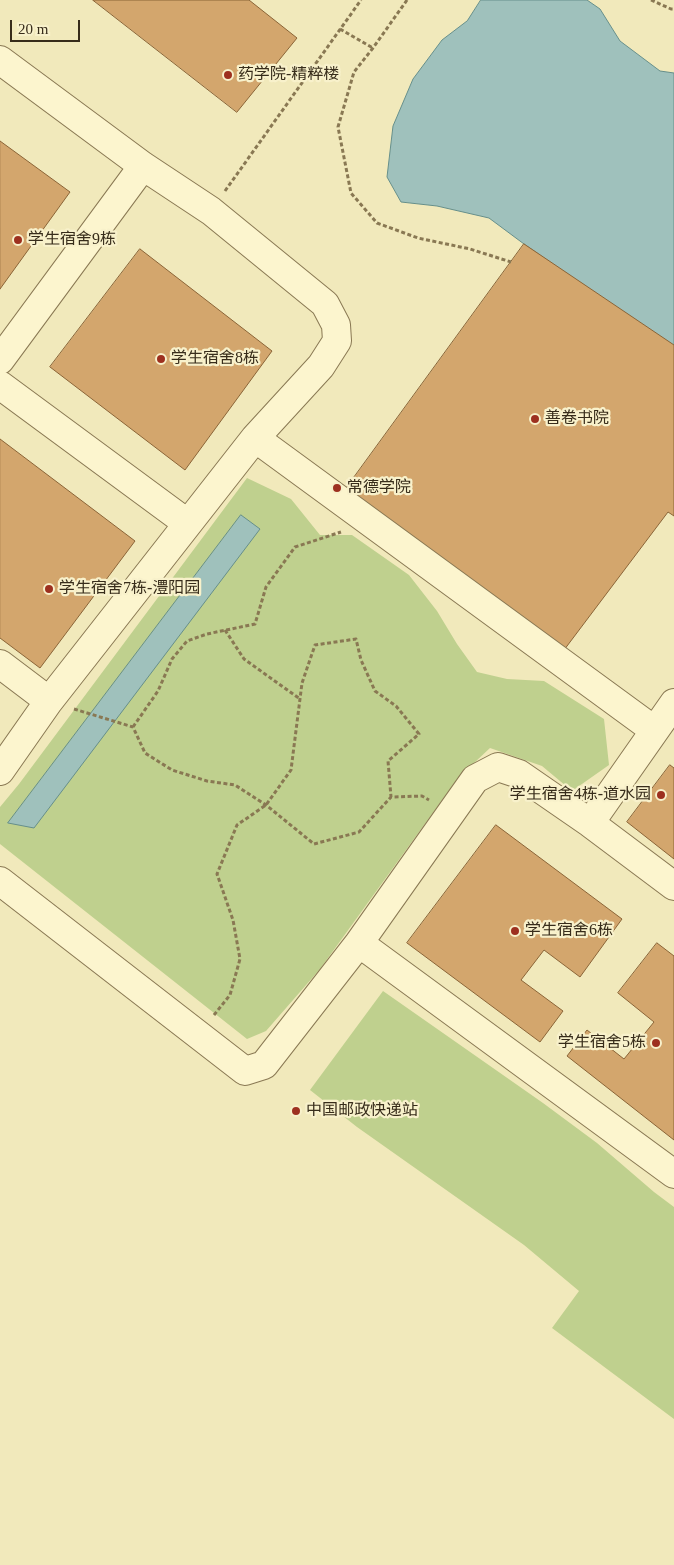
<!DOCTYPE html>
<meta charset="utf-8">
<style>
body{margin:0}
#map{position:relative;width:674px;height:1565px;overflow:hidden;background:#f1e9bb;font-family:"Times New Roman",serif}
canvas{display:block}
.scale{position:absolute;left:10px;top:20px;width:70px;height:22px;box-sizing:border-box;border:2px solid #372c1a;border-top:0;padding-left:6px;font-size:15px;line-height:18px;white-space:nowrap;color:#372c1a;-webkit-text-stroke:4px #f8f1cb;paint-order:stroke}
</style>
<div id="map">
<canvas width="674" height="1565"></canvas>
<div class="scale">20 m</div>
</div>
<script>
const context = document.querySelector('canvas').getContext('2d');
context.lineJoin = 'round';
function paint(path, color) { context.fillStyle = color; context.fill(path, 'evenodd'); }
function stroke(path, color, width, dash) { context.strokeStyle = color; context.lineWidth = width; context.lineCap = dash ? 'butt' : 'round'; context.setLineDash(dash || []); context.stroke(path); }
function drawText(font, color, halo, rows, align = 'center') {
  context.font = font + ' "Times New Roman","Noto Sans SC",serif'; context.lineWidth = 4.5; context.setLineDash([]); context.textBaseline = 'middle'; context.strokeStyle = halo; context.fillStyle = color; for (const [text, x, y, turn = 0] of rows) {
    context.save(); context.translate(x, y); context.rotate((+turn || 0) * Math.PI / 180); context.textAlign = isNaN(turn) ? turn : align; if (halo) context.strokeText(text, 0, 0); context.fillText(text, 0, 0); context.restore();
  }
}
paint(new Path2D(`
 M247,478L291,499L320,535H352L409,575L437,611L457,644L477,672L507,679L544,681L604,719L609,765L572,791L542,766L490,748L458,778L320,969L266,1031L247,1039L0,844V807L19,784Z
 M383,991L543,1103L597,1143L654,1192L674,1207V1419L552,1328L579,1291L524,1245L357,1127L310,1090Z`), '#bfd08e');
const water = new Path2D(`
 M481,0H587L600,9L620,41L660,71L674,73V348L524,244L489,218L437,206L401,202L387,177L393,126L413,79L442,40L467,21Z
 M241,515L260,529L34,828L8,823Z`);
paint(water, '#9fc1bc');
stroke(water, '#668f8b', 1);
const building = new Path2D(`
 M93,0H249L297,38L237,112Z
 M0,141L70,192L0,289Z
 M524,244L674,345V516L668,512L558,658L342,494Z
 M140,249L272,351L185,470L50,367Z
 M0,439L135,541L40,668L0,638Z
 M670,765L674,768V859L627,822Z
 M496,825L622,919L580,977L544,950L521,980L563,1011L540,1042L407,943Z
 M657,943L674,956V1140L567,1056L587,1030L624,1059L654,1022L618,993Z`);
paint(building, '#d3a66d');
stroke(building, '#8a6437', 1);
const minor = new Path2D(`
 M0,60L143,166L211,211L325,304L336,325L337,341L321,366L255,438L49,701
 M0,360L143,166
 M0,385L187,523
 M255,438L654,730
 M0,664L49,701L0,771
 M590,823L674,703
 M0,881L245,1071L264,1065L359,943L475,779L498,767L519,774L590,823L674,886
 M359,943L674,1174`);
stroke(minor, '#897853', 30);
stroke(new Path2D(`
 M407,0L373,48L354,72L338,127L351,193L377,223L418,238L470,249L511,262
 M651,0L671,9H674
 M340,29L373,48
 M225,191L361,0
 M225,630L244,659L300,699
 M74,709L133,727L145,753L172,770L207,781L235,785L266,805L314,844L359,832L391,797L422,796L429,800
 M133,727L158,691L172,659L187,641L207,634L255,624L266,587L295,547L341,532
 M214,1015L230,995L240,959L233,920L217,874L237,825L266,805L291,770L302,683L315,645L356,639L361,660L375,691L396,706L419,734L388,761L391,797`), '#897853', 3, [4, 2.5]);
stroke(minor, '#fcf5ce', 28);
for (const [x, y, r, color] of [
 [228,75,5,"#9d301f"],
 [18,240,5,"#9d301f"],
 [161,359,5,"#9d301f"],
 [535,419,5,"#9d301f"],
 [337,488,5,"#9d301f"],
 [49,589,5,"#9d301f"],
 [661,795,5,"#9d301f"],
 [515,931,5,"#9d301f"],
 [656,1043,5,"#9d301f"],
 [296,1111,5,"#9d301f"]
]) { const dot = new Path2D(); dot.arc(x, y, r, 0, 2 * Math.PI); context.fillStyle = color; context.fill(dot); stroke(dot, '#f8f1cb', 2); }
drawText('16px', '#372c1a', '#f8f1cb', [
 ["药学院-精粹楼",238,75],
 ["学生宿舍9栋",28,240],
 ["学生宿舍8栋",171,359],
 ["善卷书院",545,419],
 ["常德学院",347,488],
 ["学生宿舍7栋-澧阳园",59,589],
 ["学生宿舍4栋-道水园",651,795,"right"],
 ["学生宿舍6栋",525,931],
 ["学生宿舍5栋",646,1043,"right"],
 ["中国邮政快递站",306,1111]
], 'left');
</script>
